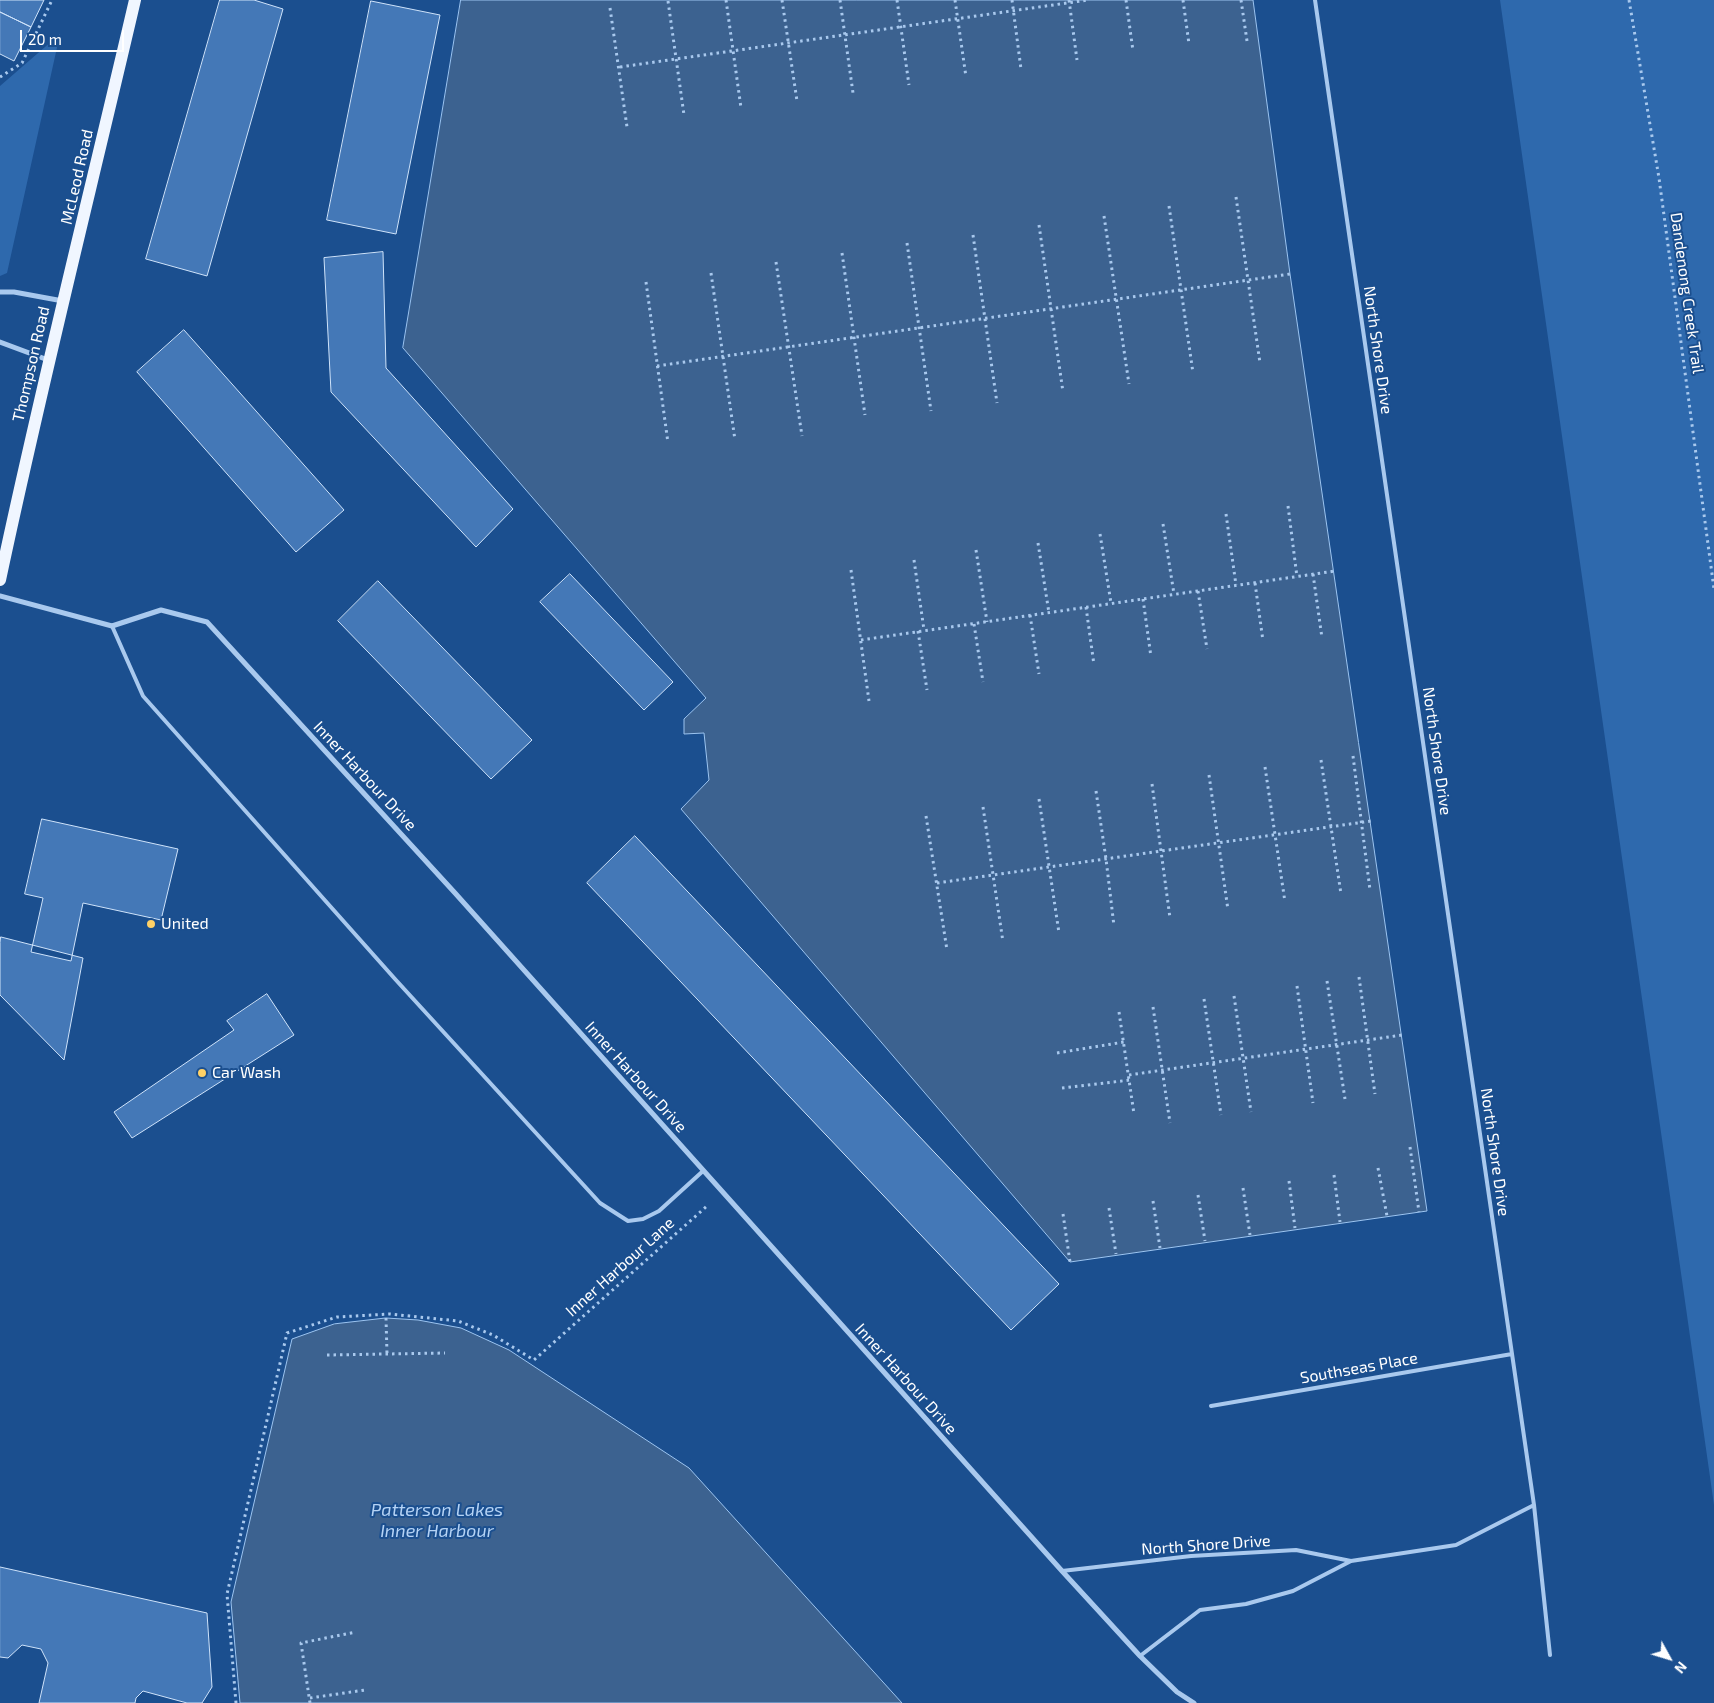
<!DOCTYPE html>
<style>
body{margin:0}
#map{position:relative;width:1714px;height:1703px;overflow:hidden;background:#1b4f8f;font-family:"Exo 2",sans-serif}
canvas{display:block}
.north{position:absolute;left:1644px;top:1633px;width:50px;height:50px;-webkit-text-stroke:4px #1b4f8f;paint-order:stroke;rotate:129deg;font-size:14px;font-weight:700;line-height:20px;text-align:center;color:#fff}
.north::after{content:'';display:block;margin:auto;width:18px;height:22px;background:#fff;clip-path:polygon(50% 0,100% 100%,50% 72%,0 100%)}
.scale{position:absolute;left:20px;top:30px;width:104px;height:22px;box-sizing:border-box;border:2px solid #fff;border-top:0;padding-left:6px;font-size:15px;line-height:18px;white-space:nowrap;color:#fff;-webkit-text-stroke:4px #1b4f8f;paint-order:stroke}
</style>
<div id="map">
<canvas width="1714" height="1703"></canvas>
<div class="north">N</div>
<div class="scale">20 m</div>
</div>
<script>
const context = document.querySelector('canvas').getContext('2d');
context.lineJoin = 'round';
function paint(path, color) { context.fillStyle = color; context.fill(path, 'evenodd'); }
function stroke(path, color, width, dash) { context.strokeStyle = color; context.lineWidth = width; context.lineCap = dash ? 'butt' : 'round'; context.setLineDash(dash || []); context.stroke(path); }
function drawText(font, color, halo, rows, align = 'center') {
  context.font = font + ' "Exo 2",sans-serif'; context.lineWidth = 4; context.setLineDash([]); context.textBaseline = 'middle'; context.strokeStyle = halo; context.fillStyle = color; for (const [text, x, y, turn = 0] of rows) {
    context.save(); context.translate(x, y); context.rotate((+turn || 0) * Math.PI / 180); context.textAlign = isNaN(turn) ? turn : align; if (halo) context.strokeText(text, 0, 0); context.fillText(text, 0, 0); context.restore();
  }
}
paint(new Path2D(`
 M1500,0H1714V1505Z
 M60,34L7,273L0,276V86Z`), '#2e69ad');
const water = new Path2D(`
 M461,0H1253L1290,274L1427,1211L1070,1262L681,809L709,780L704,733L684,734V719L706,698L403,348Z
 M386,1318L418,1320L461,1328L509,1350L689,1468L902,1703H240L231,1602L292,1339L334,1324Z`);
paint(water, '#3c6290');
stroke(water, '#9cc4f0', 1);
const building = new Path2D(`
 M0,0H44L31,27L0,12Z
 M220,0H254L283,9L207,276L146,259Z
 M371,1L440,15L396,234L327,220Z
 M0,12L31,27L14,61L0,54Z
 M383,252L386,368L513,509L476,547L331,392L324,258Z
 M184,330L344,510L296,552L137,372Z
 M570,574L673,682L644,710L540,602Z
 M378,581L532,740L491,779L338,621Z
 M42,819L178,849L161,920L83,903L71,961L31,952L43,898L25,894Z
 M635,836L1059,1284L1011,1330L587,883Z
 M1,937L83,958L64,1060L0,995V943Z
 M267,994L294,1035L132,1138L114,1112L234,1030L227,1021Z
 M0,1567L207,1613L212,1687L202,1703H187L143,1691L136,1698L135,1703H39L48,1663L41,1649L22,1645L8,1658L0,1657Z`);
paint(building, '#4478b7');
stroke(building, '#cfe3fa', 1);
stroke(new Path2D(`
 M726,0L741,108
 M782,0L797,101
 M840,0L853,93
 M897,0L909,85
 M955,0L966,77
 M1012,0L1021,69
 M1069,0L1077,60
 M1126,0L1133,51
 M1183,0L1189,44
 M1241,0L1247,41
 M1629,0L1659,178L1714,589
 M668,1L684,115
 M610,8L627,127
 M620,67L1088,0
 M0,77L22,63L52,0
 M1236,197L1260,363
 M1169,206L1193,373
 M1104,216L1129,384
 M1039,225L1063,392
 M973,235L997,403
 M907,243L931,411
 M842,253L865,415
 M776,262L802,436
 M711,273L735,440
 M646,282L668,443
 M657,366L1290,274
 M1288,506L1297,577
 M1226,514L1236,585
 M1163,524L1174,594
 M1100,534L1111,603
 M1038,543L1049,613
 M976,550L987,622
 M914,560L924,630
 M851,570L869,701
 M1313,574L1322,638
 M1255,583L1263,641
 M1198,591L1207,649
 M1143,599L1151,657
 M1086,607L1094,665
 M1030,615L1039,674
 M974,624L983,682
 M918,631L927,690
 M861,640L1335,571
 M1353,756L1370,890
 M1321,760L1341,894
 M1265,767L1285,902
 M1209,775L1228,910
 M1152,784L1170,918
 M1096,791L1106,859L1114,926
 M1039,799L1059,933
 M983,807L1003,942
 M926,816L947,950
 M937,883L1371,821
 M1359,977L1375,1094
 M1327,981L1345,1099
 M1297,986L1313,1103
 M1234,996L1251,1112
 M1204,999L1221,1115
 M1153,1007L1170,1123
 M1119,1012L1134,1114
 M1057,1053L1124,1042
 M1129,1075L1402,1035
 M1062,1088L1130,1080
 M1410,1147L1419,1212
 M1378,1168L1387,1216
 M1334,1175L1340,1222
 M1289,1181L1295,1228
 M1243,1188L1250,1235
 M1198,1195L1205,1241
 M1153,1201L1160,1248
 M1109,1208L1116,1254
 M1063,1214L1070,1262
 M386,1318L387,1354
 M327,1355L445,1353
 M310,1698L365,1690
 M236,1703L227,1594L287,1333L337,1317L390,1314L458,1321L493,1335L534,1360L707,1206
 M310,1703L301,1643L356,1632`), '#a9c9ee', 3, [2.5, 4]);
stroke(new Path2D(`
 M1315,0L1534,1505L1550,1655
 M112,626L143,696L395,979L600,1203L628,1221L643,1219L659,1211L703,1171
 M1211,1406L1512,1354
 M1062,1571L1191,1556L1296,1550L1351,1561L1456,1545L1534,1505
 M1140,1656L1200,1610L1246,1604L1293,1591L1351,1561`), '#a9c9ee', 4);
stroke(new Path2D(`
 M0,292H14L63,301
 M0,342L48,360
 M0,596L112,626L161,610L207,622L455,893L1062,1571L1140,1656L1177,1692L1194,1703`), '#a9c9ee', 5);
stroke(new Path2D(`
 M0,580C41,386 90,193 135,0`), '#f0f6ff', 12);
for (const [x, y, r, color] of [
 [151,924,5,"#ffd166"],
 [202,1073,5,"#ffd166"]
]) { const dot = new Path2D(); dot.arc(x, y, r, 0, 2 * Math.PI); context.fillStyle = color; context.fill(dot); stroke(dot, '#1b4f8f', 2); }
drawText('16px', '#fff', '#1b4f8f', [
 ["McLeod Road",77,177,-77],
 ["Dandenong Creek Trail",1687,293,82],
 ["North Shore Drive",1378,350,82],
 ["Thompson Road",31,364,-77],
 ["North Shore Drive",1437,751,82],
 ["Inner Harbour Drive",365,776,47],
 ["Inner Harbour Drive",636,1077,48],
 ["North Shore Drive",1495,1152,82],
 ["Inner Harbour Lane",620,1267,-42],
 ["Southseas Place",1359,1368,-10],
 ["Inner Harbour Drive",906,1379,48],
 ["North Shore Drive",1206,1545,-4]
]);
drawText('16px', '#fff', '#1b4f8f', [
 ["United",161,924],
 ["Car Wash",212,1073]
], 'left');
drawText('italic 18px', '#b5d3f5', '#1b4f8f', [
 ["Patterson Lakes",437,1510],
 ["Inner Harbour",437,1531]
]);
</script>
